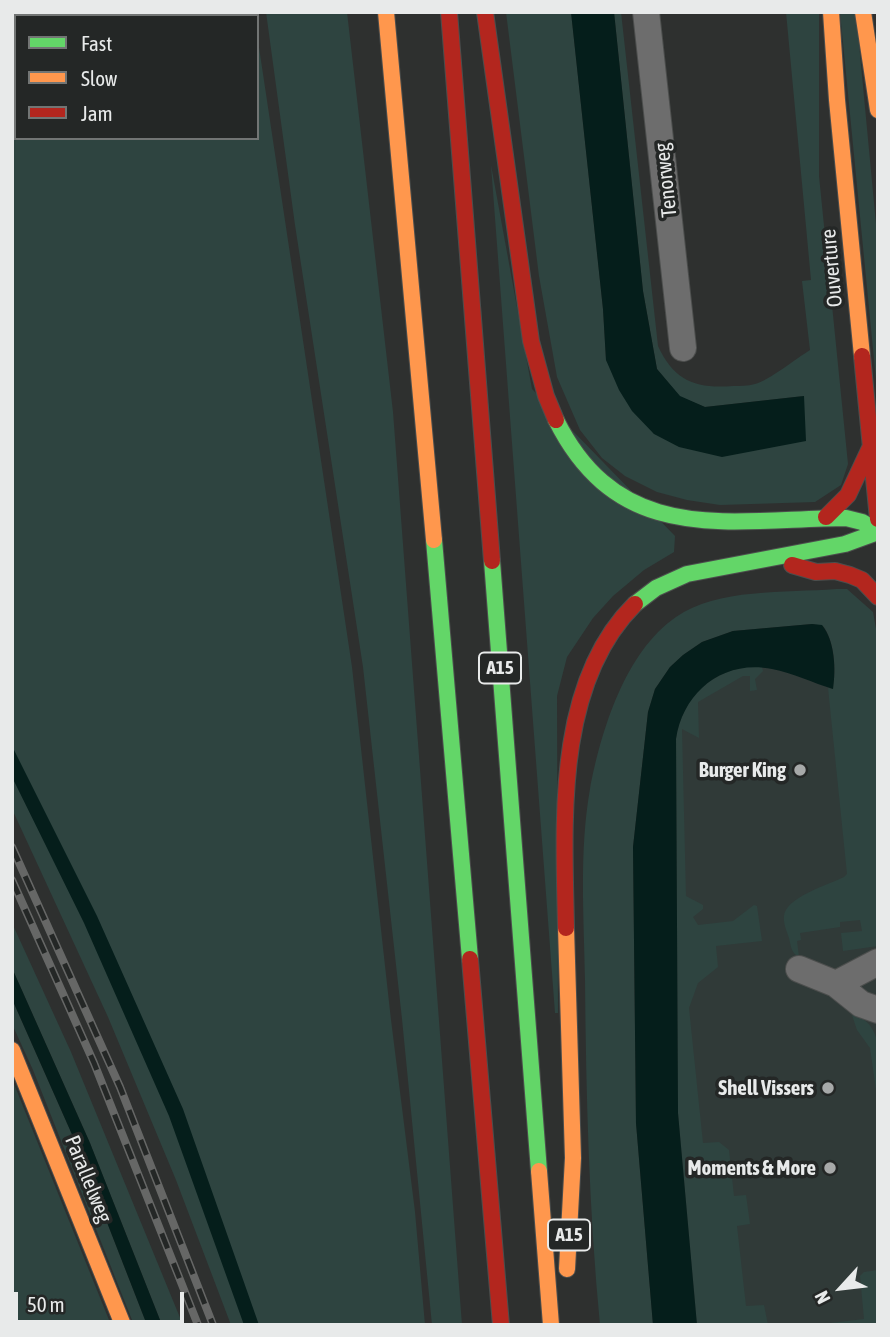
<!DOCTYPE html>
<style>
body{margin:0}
#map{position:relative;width:890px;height:1337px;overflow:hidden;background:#2e302f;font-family:"Asap Condensed",sans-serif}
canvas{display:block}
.frame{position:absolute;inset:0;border:14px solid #e8eaea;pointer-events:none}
.legend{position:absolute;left:14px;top:14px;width:245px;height:126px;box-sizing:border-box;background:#242726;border:2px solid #727574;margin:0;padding:9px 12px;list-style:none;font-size:21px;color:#e8eaea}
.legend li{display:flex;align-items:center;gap:14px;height:35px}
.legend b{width:35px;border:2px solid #727574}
.north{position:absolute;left:806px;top:1253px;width:70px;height:70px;-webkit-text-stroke:5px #242726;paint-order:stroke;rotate:243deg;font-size:19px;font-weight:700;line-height:28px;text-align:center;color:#e8eaea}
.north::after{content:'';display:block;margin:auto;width:24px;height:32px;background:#e8eaea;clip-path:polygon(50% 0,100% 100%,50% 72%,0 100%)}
.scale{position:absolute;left:14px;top:1292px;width:170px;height:32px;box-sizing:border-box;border:4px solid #e8eaea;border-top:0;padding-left:9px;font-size:21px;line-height:24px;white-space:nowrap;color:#e8eaea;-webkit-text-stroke:5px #242726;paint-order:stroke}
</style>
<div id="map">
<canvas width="890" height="1337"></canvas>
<div class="frame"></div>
<ul class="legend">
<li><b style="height:9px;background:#63d668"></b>Fast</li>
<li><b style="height:9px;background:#ff974d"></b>Slow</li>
<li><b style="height:9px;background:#b3261e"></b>Jam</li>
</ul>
<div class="north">N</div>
<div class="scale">50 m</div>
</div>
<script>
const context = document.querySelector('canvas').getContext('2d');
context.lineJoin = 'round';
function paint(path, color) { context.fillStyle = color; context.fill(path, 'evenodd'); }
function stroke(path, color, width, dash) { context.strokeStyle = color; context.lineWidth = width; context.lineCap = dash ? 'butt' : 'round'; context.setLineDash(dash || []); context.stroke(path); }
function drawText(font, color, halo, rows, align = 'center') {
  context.font = font + ' "Asap Condensed",sans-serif'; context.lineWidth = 7; context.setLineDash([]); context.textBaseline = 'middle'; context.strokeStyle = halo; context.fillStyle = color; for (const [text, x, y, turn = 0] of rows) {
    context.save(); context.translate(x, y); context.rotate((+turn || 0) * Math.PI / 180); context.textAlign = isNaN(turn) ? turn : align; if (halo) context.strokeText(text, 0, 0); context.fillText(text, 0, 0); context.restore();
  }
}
paint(new Path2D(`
 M706,655L878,688V1325H674L660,717Z`), '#303a38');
paint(new Path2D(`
 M12,12H254L255,16H16V138H257V34L352,667L391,1020L415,1212L425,1325H231L176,1180L108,1017L12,809Z
 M266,12H347L393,412L462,1325H432L402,1019L363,667L295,225Z
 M506,12H571L603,309L606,360L654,434L804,396L705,407L680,397L657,369L643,291L614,12H621L658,346C674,381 696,389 733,386C740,386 748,386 755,384C768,381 797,358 810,350L802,281L811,280L786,12H819V176L848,464L841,485L815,502L720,505L687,500L657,492L625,476L602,458L580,430L557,377L539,276Z
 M840,12H856L878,245V400Z
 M491,165L532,389L675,536L674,552L644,570L613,596L593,618L567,657L557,696L558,1013H555Z
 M836,589H847L873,612L878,640V946L843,951L841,933L862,931L860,920L840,922V927L800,933L801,940L797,941L799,957C791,953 791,946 789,938C787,932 783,923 784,916C786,897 828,885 844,877L847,874L828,688L833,689C836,669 835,642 823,626L812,624L733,631L702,642L683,655L670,667L655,689L648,712L633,847L636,1123L653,1325H600C589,1210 586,1095 585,980C584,917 579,851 590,789C601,731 625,652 676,617C717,588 786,593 836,589Z
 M749,666L762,667L763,671L755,679L757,690L750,691V676H743L698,702L699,738L682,729L686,896L703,905V909L693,917L698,925L733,921L754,905L757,906L762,941L716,946L718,967L698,983L689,1008L703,1143L719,1142L729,1150L734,1196L746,1195L750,1224L737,1226L746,1306L764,1305L768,1325H697L678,1113L676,739C682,698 709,673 749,666Z
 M12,923L71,1052L183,1325H162L90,1143L12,968Z
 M12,999L78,1148L147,1325H134L33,1070L12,1024Z
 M852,1015C889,1022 878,1076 878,1104L870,1048L857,1030Z
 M12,1079L111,1325H12Z
 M878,1270V1325H814L864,1319L860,1276L864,1272Z`), '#2e4440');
paint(new Path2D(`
 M571,12H614L643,291L657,369L680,396L705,407L804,396L806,441L722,457L679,447L654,434L632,411L619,390L606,360L603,309Z
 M812,624L822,625C835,641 836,670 833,689C813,683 793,673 772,669C723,659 683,692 676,739L678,1113L697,1325H653L636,1123L633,847L648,712L655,689L670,667L683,655L702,642L733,631Z
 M12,746L97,916L183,1109L259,1325H244L169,1116L84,923L12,777Z
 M12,968L90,1143L162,1325H147L78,1148L12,999Z`), '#051e1b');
const street = new Path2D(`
 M646,12L683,348
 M799,969L836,984L861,1004L878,1010
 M836,984L878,962`);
const fast = new Path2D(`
 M556,420C620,548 729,519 846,518L862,522L878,531
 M434,540L470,959
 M492,561L539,1171
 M635,604L656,588L687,574L845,544L878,532`);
const slow = new Path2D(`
 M386,12L434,540
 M831,12L837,100L862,356
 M863,12L878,110
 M566,928L573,1158L567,1269
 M12,1050L123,1325
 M539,1171L551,1325`);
const jam = new Path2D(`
 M449,12L492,561
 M485,12L531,341L546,396L556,420
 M862,356L878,519
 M826,517L848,495L870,448
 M792,565L816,572L835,571L850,575L862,580L878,597
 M566,928C564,824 554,684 635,604
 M470,959L501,1325`);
stroke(street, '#4c4e4d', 28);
stroke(fast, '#4c4e4d', 18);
stroke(slow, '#4c4e4d', 18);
stroke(jam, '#4c4e4d', 18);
stroke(street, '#6d6d6d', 26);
stroke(fast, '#63d668', 16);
stroke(slow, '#ff974d', 16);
stroke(jam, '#b3261e', 16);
const rail = new Path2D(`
 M12,847L120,1087L213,1325
 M12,880L94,1063L198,1325`);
stroke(rail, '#666766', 8);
stroke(rail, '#242726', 5, [16]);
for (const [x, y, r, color] of [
 [800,770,7,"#a7a9a9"],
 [828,1088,7,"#a7a9a9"],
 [830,1168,7,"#a7a9a9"]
]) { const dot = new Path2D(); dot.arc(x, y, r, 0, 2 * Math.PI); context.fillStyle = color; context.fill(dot); stroke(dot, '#242726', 2.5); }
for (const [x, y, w] of [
 [500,668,42],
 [569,1235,42]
]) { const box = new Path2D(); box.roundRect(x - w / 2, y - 15.5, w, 31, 5); context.fillStyle = '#242726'; context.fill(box); stroke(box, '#e8eaea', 2); }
drawText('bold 19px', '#e8eaea', null, [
 ["A15",500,668],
 ["A15",569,1235]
]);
drawText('21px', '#e8eaea', '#242726', [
 ["Tenorweg",666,180,-96],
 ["Ouverture",832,268,-95],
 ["Parallelweg",88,1179,68]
]);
drawText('bold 21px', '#e8eaea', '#242726', [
 ["Burger King",786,770],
 ["Shell Vissers",814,1088],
 ["Moments & More",816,1168]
], 'right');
</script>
